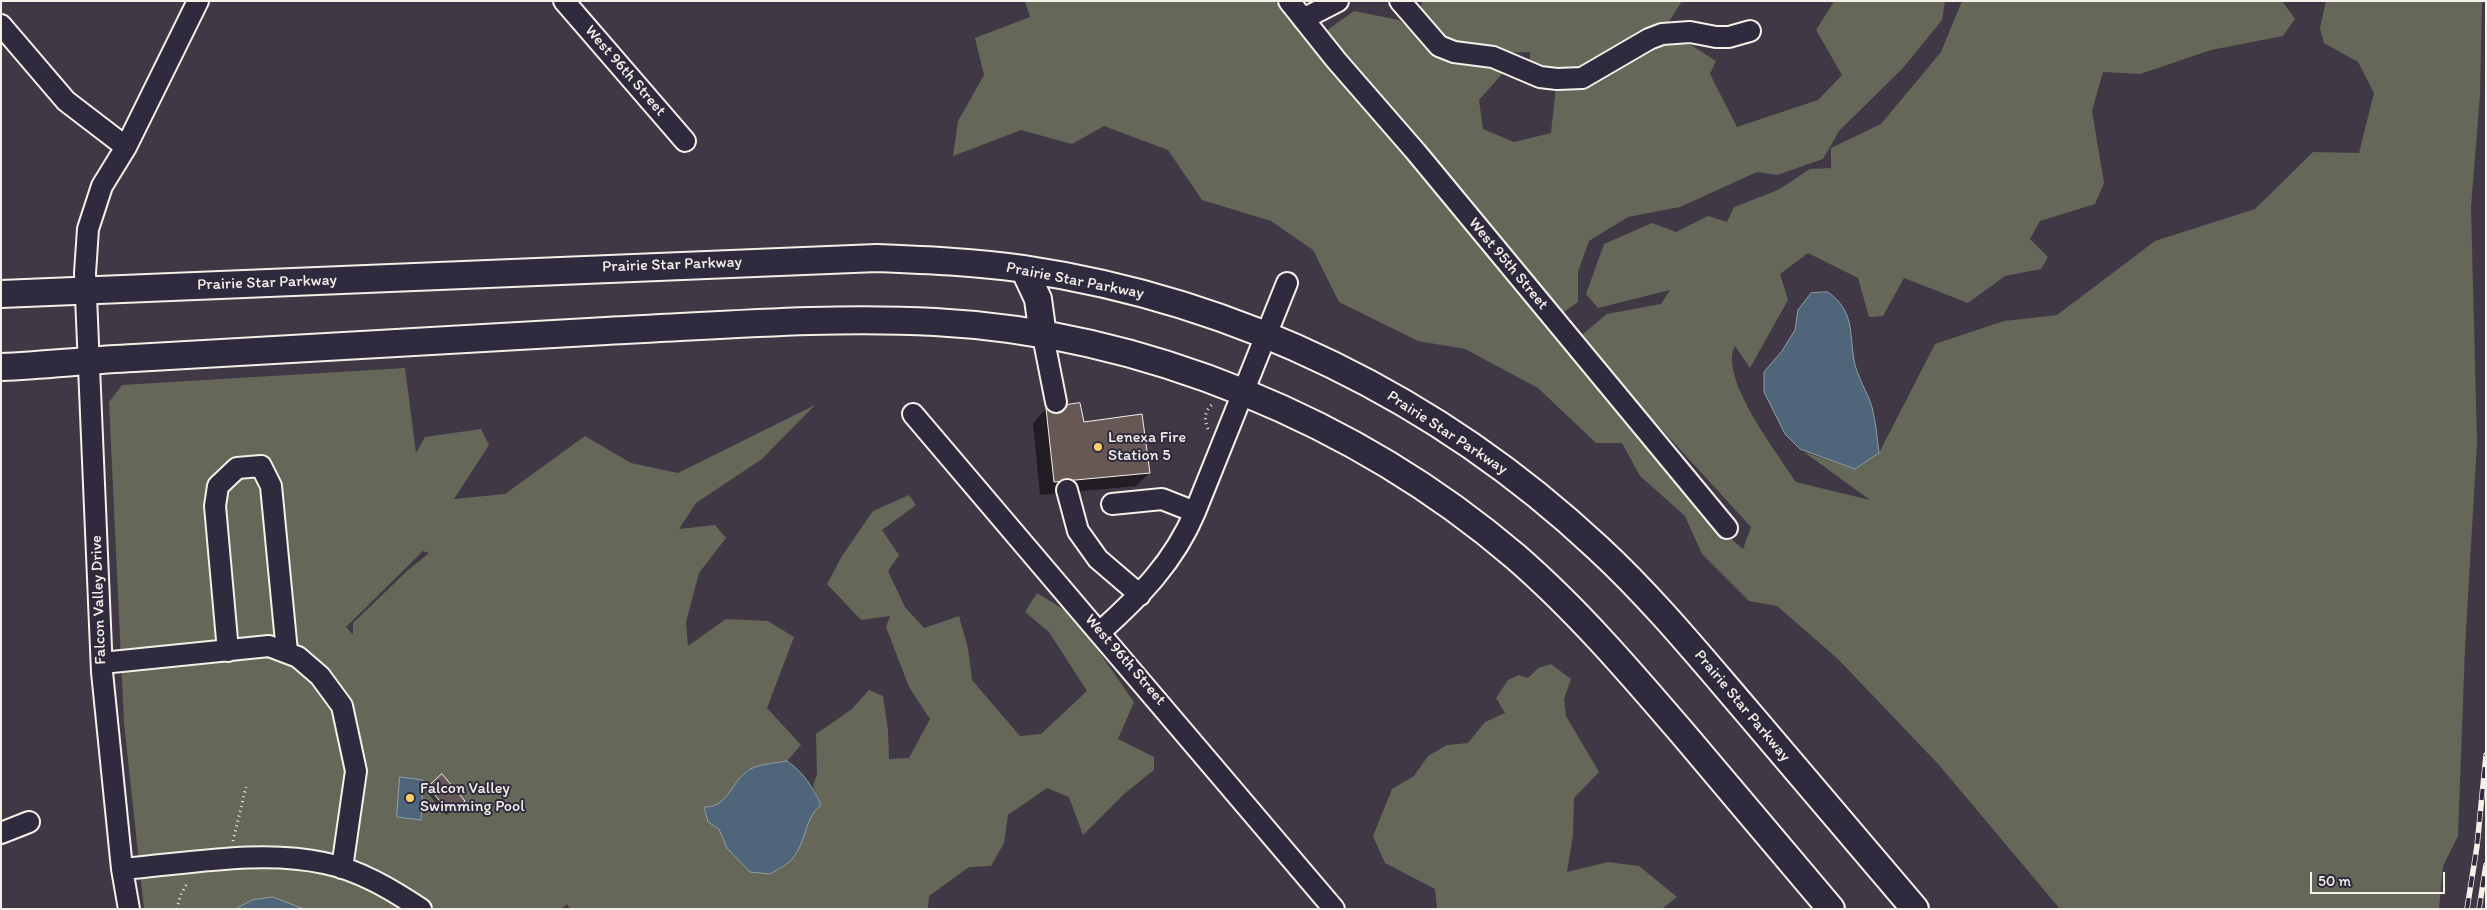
<!DOCTYPE html>
<style>
body{margin:0}
#map{position:relative;width:2487px;height:910px;overflow:hidden;background:#403844;font-family:Itim,sans-serif}
canvas{display:block}
.frame{position:absolute;inset:0;border:2px solid #f4f1e8;pointer-events:none}
.scale{position:absolute;left:2310px;top:872px;width:135px;height:22px;box-sizing:border-box;border:2px solid #f4f1e8;border-top:0;padding-left:6px;font-size:15px;line-height:18px;white-space:nowrap;color:#f4f1e8;-webkit-text-stroke:4px #2f2a3d;paint-order:stroke}
</style>
<div id="map">
<canvas width="2487" height="910"></canvas>
<div class="frame"></div>
<div class="scale">50 m</div>
</div>
<script>
const context = document.querySelector('canvas').getContext('2d');
context.lineJoin = 'round';
function paint(path, color) { context.fillStyle = color; context.fill(path, 'evenodd'); }
function stroke(path, color, width, dash) { context.strokeStyle = color; context.lineWidth = width; context.lineCap = dash ? 'butt' : 'round'; context.setLineDash(dash || []); context.stroke(path); }
function drawText(font, color, halo, rows, align = 'center') {
  context.font = font + ' Itim,sans-serif'; context.lineWidth = 4; context.setLineDash([]); context.textBaseline = 'middle'; context.strokeStyle = halo; context.fillStyle = color; for (const [text, x, y, turn = 0] of rows) {
    context.save(); context.translate(x, y); context.rotate((+turn || 0) * Math.PI / 180); context.textAlign = isNaN(turn) ? turn : align; if (halo) context.strokeText(text, 0, 0); context.fillText(text, 0, 0); context.restore();
  }
}
paint(new Path2D(`
 M1025,1H1275L1368,107L1493,256L1546,326L1571,346L1723,532L1743,549L1751,527L1578,338L1607,314L1661,304L1670,290L1598,308L1586,294L1604,244L1652,223L1676,232L1708,216L1727,222L1734,207L1778,190L1810,169L1831,168V148L1881,124L1941,52L1962,1H2282L2295,19L2283,36L2211,50L2140,74L2103,72L2092,111L2104,183L2095,204L2040,221L2030,239L2048,257L2041,269L2005,276L1968,303L1904,278L1883,316L1869,317L1858,278L1808,253L1780,274L1788,300L1750,368L1735,346C1718,377 1778,454 1796,482L1870,500L1804,452L1855,469L1879,453L1935,344L2004,321L2057,315L2155,241L2255,209L2313,152L2359,153L2374,93L2358,62L2324,43L2320,28L2326,1H2482L2480,95L2471,207L2477,442L2465,648L2458,836L2443,866L2439,909H2060L1939,765L1838,659L1777,606L1749,601L1702,554L1685,516L1640,476L1622,443H1596L1538,388L1465,349L1418,341L1339,302L1313,250L1271,221L1202,200L1168,150L1104,126L1072,144L1021,130L953,156L958,121L984,75L975,38L1030,17Z
 M1423,1H1682L1665,28L1570,78L1530,66V52L1498,53L1448,44L1417,13Z
 M1832,1H1945L1942,20L1903,68L1839,131L1823,159L1777,175L1757,172L1680,207L1628,217L1589,241L1578,272V302L1564,312L1545,298L1484,216L1381,100L1326,31L1354,11L1399,20L1429,47L1503,73L1479,100L1483,129L1514,142L1551,133L1556,86L1587,87L1646,48L1669,43L1691,45L1716,61L1710,74L1737,127L1818,100L1842,75L1816,30L1833,3Z
 M405,368L416,453L425,437L481,429L489,445L454,499L505,494L585,436L631,463L678,473L815,405L762,459L696,503L679,529L715,525L726,538L699,573L686,622L688,646L726,619L768,621L794,637L767,708L801,745L787,761L747,770L723,802L714,808H704L708,822L719,829L727,848L804,836L812,812L821,805L813,786L817,774L816,734L852,709L869,690L883,696L888,730L889,759L909,758L930,719L909,687L886,627L890,616L861,620L827,584L842,556L873,511L909,495L916,505L882,530L899,555L888,571L905,607L924,628L959,616L968,648L972,680L1020,736L1041,734L1087,691L1049,632L1025,612L1037,593L1074,616L1134,702L1118,739L1154,757V770L1125,793L1083,835L1069,797L1047,788L1008,815L1004,843L991,866L969,867L929,896L928,909H570L567,904L561,909H144L124,723L109,402L122,385ZM423,551L429,553L407,571L353,623V635L346,627Z
 M1551,664L1571,679L1564,699L1566,716L1599,772L1574,798L1573,835L1567,872L1608,862L1639,866L1677,897L1662,909H1437L1435,889L1385,863L1373,836L1392,789L1414,776L1428,756L1447,745L1468,743L1485,722L1505,713L1496,698L1508,680L1519,675L1528,678L1538,668Z`), '#656758');
const water = new Path2D(`
 M1828,292C1855,312 1849,332 1854,360C1857,377 1867,391 1872,407C1876,422 1877,438 1879,453L1855,469L1800,449L1785,434L1764,392V372L1782,351L1795,330L1798,310L1811,293Z
 M787,761C803,772 813,787 821,805C804,818 807,841 793,858C788,865 778,869 770,874L750,872L727,848L719,829L708,822L704,807C727,808 730,785 746,772C755,764 776,763 787,761Z
 M400,777L423,780L421,820L397,817Z
 M273,897L304,909H235L252,900Z`);
paint(water, '#4f667a');
stroke(water, '#919ea6', 1);
paint(new Path2D(`
 M1046,409L1083,423L1149,473L1136,486L1040,495L1033,423Z
 M442,776L460,804L446,815L426,791Z`), '#0007');
const building = new Path2D(`
 M1080,403L1084,422L1142,414L1150,473L1054,482L1046,408Z
 M442,774L465,801L450,813L428,787Z`);
paint(building, '#675855');
stroke(building, '#f4f1e8', 1);
const minor = new Path2D(`
 M564,1L685,141
 M1289,1L1336,60L1416,152L1727,528
 M1400,1L1439,46L1454,52L1493,57L1540,77L1557,79L1582,78L1649,39L1662,34L1690,32L1716,37H1729L1750,31
 M1303,19L1338,1
 M1,25L66,101L126,147
 M1043,336L1056,402
 M913,414L1334,909
 M1067,490L1078,531L1098,559L1140,595
 M1112,504L1162,499L1195,512
 M1100,632C1140,596 1174,562 1195,512L1287,283
 M228,651L215,506L218,486L237,468L261,466L271,486L287,652
 M102,663L269,646L298,657L320,676L342,706L356,771L342,868
 M1,833L29,822
 M122,869C185,864 262,849 324,863C359,870 391,889 421,909
 M129,909L122,869L102,672L85,273L88,229L102,186L126,147L198,1`);
const major = new Path2D(`
 M1024,269L1038,299L1043,336
 M1,294L877,258C926,260 975,262 1024,269C1239,301 1439,399 1598,548C1651,597 1697,653 1745,709C1801,775 1858,842 1915,909
 M1,367C46,365 90,360 134,358C292,349 449,339 606,331C716,326 826,316 935,322C1144,333 1357,421 1516,557C1578,611 1631,673 1685,736C1734,794 1782,851 1831,909`);
stroke(minor, '#f4f1e8', 24);
stroke(major, '#f4f1e8', 30);
stroke(new Path2D(`
 M1208,429C1204,419 1204,411 1213,404
 M233,841L246,787
 M177,909L180,896L188,882`), '#f4f1e8', 3, [1, 4]);
stroke(minor, '#2f2a3d', 20);
stroke(major, '#2f2a3d', 26);
const rail = new Path2D(`
 M2467,909L2477,846L2486,755
 M2479,909L2486,865`);
stroke(rail, '#f4f1e8', 5.5);
stroke(rail, '#2f2a3d', 4, [11]);
for (const [x, y, r, color] of [
 [1098,447,5,"#ffd166"],
 [410,798,5,"#ffd166"]
]) { const dot = new Path2D(); dot.arc(x, y, r, 0, 2 * Math.PI); context.fillStyle = color; context.fill(dot); stroke(dot, '#2f2a3d', 2); }
drawText('16px', '#f4f1e8', '#2f2a3d', [
 ["West 96th Street",625,71,49],
 ["West 95th Street",1508,264,50],
 ["Prairie Star Parkway",672,265,-2],
 ["Prairie Star Parkway",1075,281,11],
 ["Prairie Star Parkway",267,283,-2],
 ["Prairie Star Parkway",1447,433,33],
 ["Falcon Valley Drive",99,600,-92],
 ["West 96th Street",1125,660,49],
 ["Prairie Star Parkway",1742,706,50]
]);
drawText('16px', '#f4f1e8', '#2f2a3d', [
 ["Lenexa Fire",1108,438],
 ["Station 5",1108,456],
 ["Falcon Valley",420,789],
 ["Swimming Pool",420,807]
], 'left');
</script>
